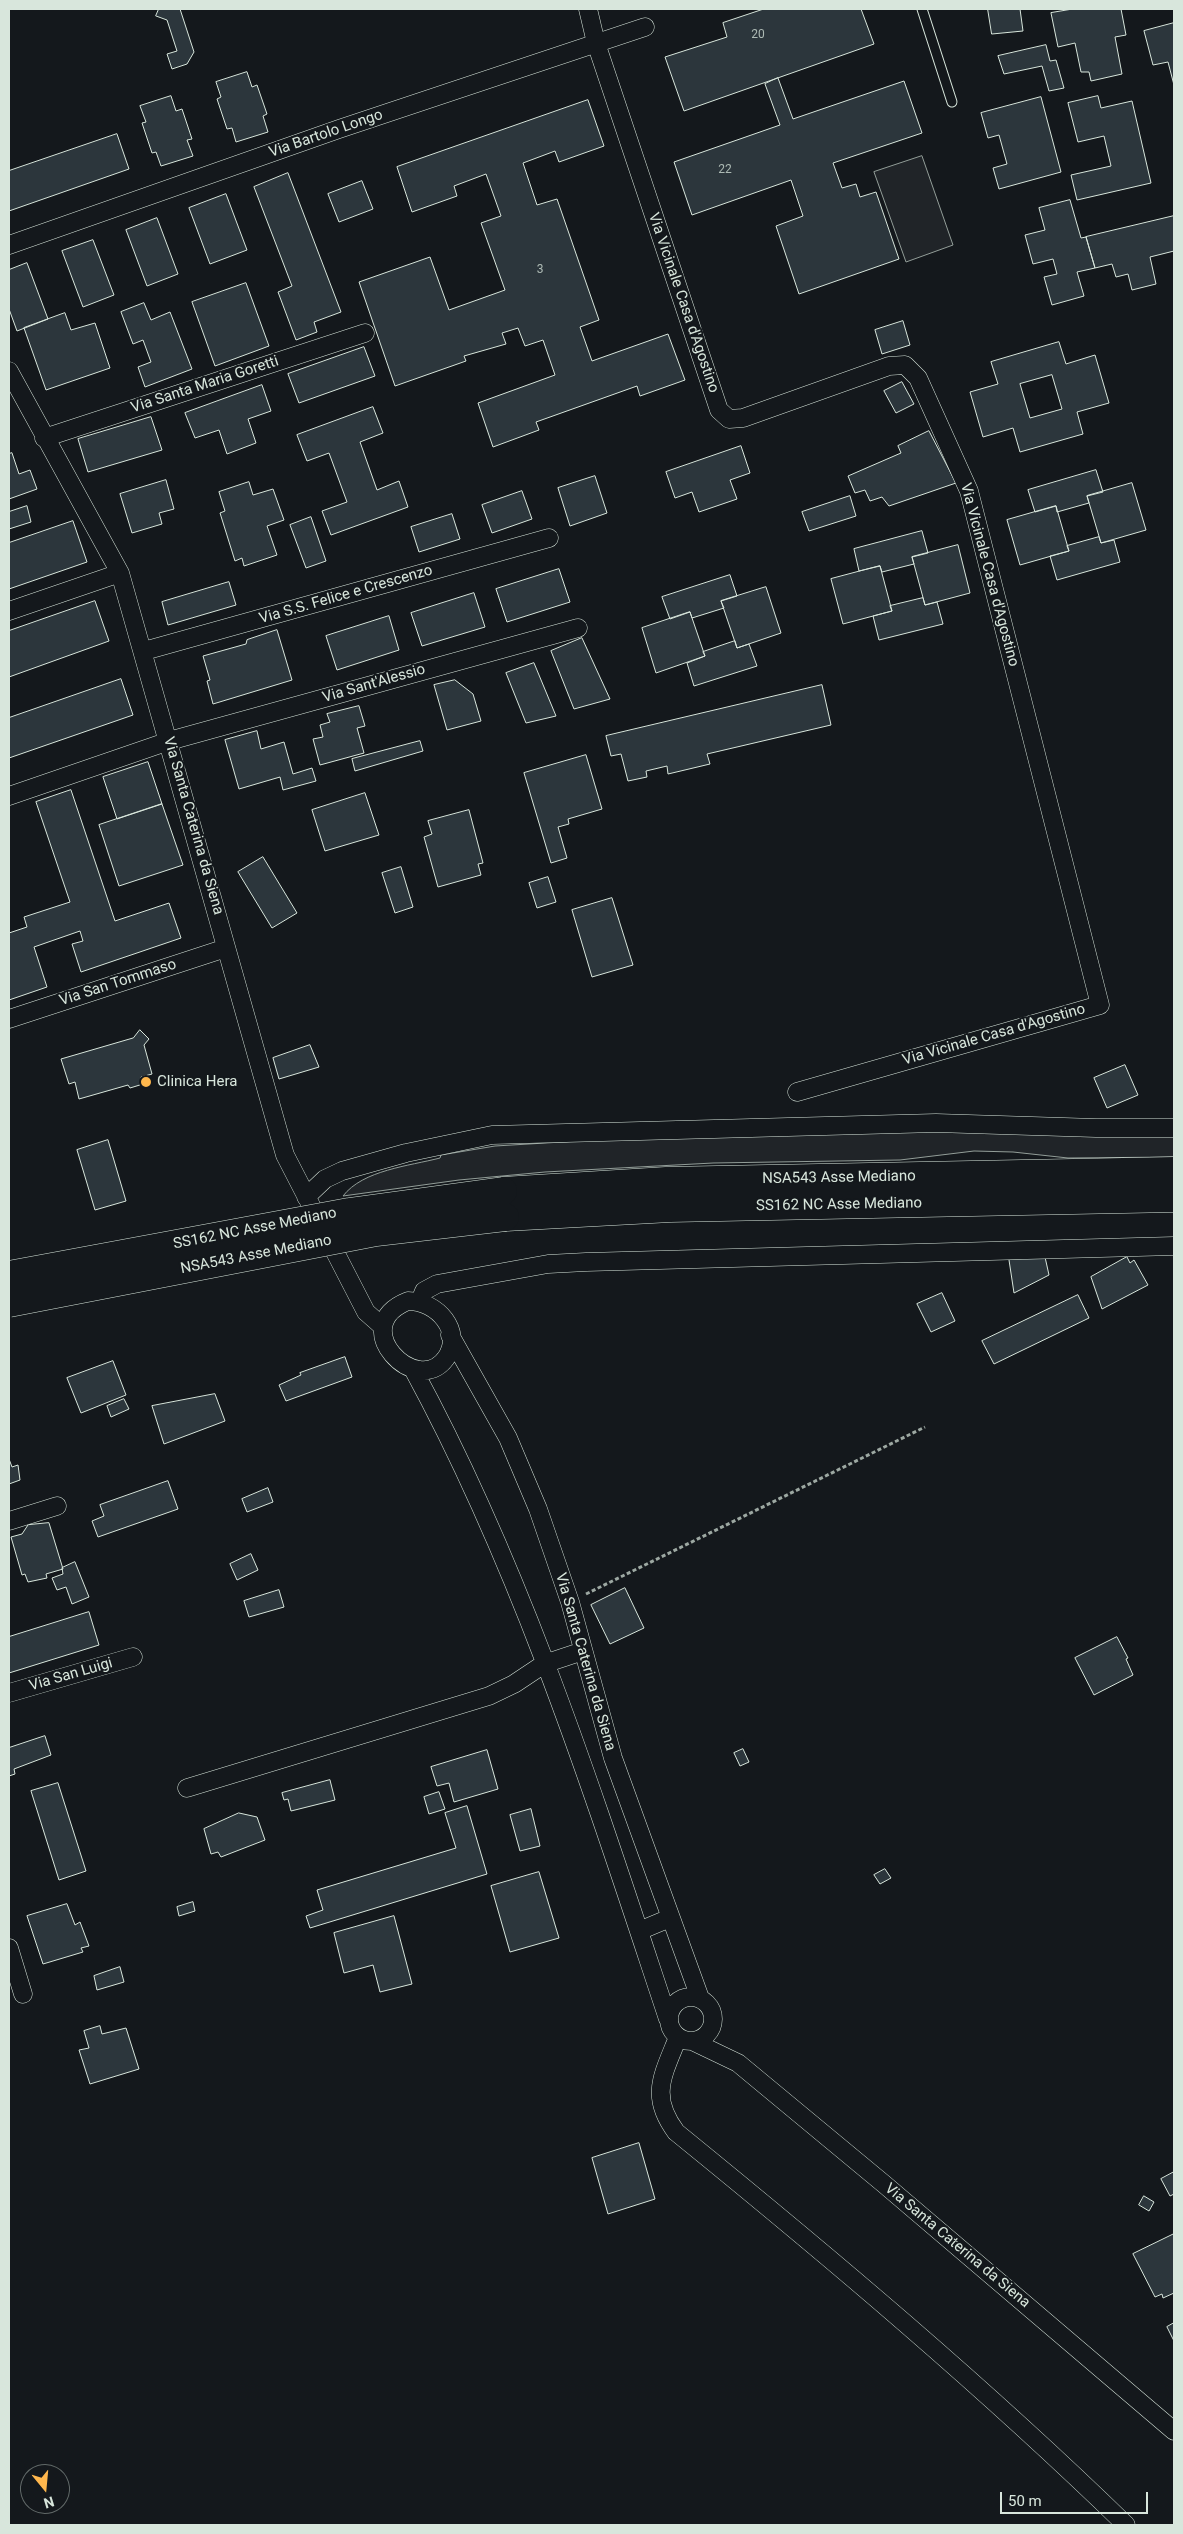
<!DOCTYPE html>
<style>
body{margin:0}
#map{position:relative;width:1183px;height:2534px;overflow:hidden;background:#14181c;font-family:Roboto,sans-serif}
canvas{display:block}
.frame{position:absolute;inset:0;border:10px solid #d8e6dc;pointer-events:none}
.north{position:absolute;left:20px;top:2464px;width:50px;height:50px;box-sizing:border-box;background:#14181c;border:1px solid #626a69;border-radius:50%;rotate:163deg;font-size:14px;font-weight:700;line-height:20px;text-align:center;color:#d8e6dc}
.north::after{content:'';display:block;margin:auto;width:18px;height:22px;background:#ffb74d;clip-path:polygon(50% 0,100% 100%,50% 72%,0 100%)}
.scale{position:absolute;left:1000px;top:2492px;width:148px;height:22px;box-sizing:border-box;border:2px solid #d8e6dc;border-top:0;padding-left:6px;font-size:15px;line-height:18px;white-space:nowrap;color:#d8e6dc;-webkit-text-stroke:4px #14181c;paint-order:stroke}
</style>
<div id="map">
<canvas width="1183" height="2534"></canvas>
<div class="frame"></div>
<div class="north">N</div>
<div class="scale">50 m</div>
</div>
<script>
const context = document.querySelector('canvas').getContext('2d');
context.lineJoin = 'round';
function paint(path, color) { context.fillStyle = color; context.fill(path, 'evenodd'); }
function stroke(path, color, width, dash) { context.strokeStyle = color; context.lineWidth = width; context.lineCap = dash ? 'butt' : 'round'; context.setLineDash(dash || []); context.stroke(path); }
function drawText(font, color, halo, rows, align = 'center') {
  context.font = font + ' Roboto,sans-serif'; context.lineWidth = 4; context.setLineDash([]); context.textBaseline = 'middle'; context.strokeStyle = halo; context.fillStyle = color; for (const [text, x, y, turn = 0] of rows) {
    context.save(); context.translate(x, y); context.rotate((+turn || 0) * Math.PI / 180); context.textAlign = isNaN(turn) ? turn : align; if (halo) context.strokeText(text, 0, 0); context.fillText(text, 0, 0); context.restore();
  }
}
const green = new Path2D(`
 M922,156L953,245L906,262L874,172Z
 M929,1131L1174,1135V1157L1068,1158L1013,1152L974,1151L900,1160L713,1163L545,1172L459,1180L343,1196C363,1170 409,1166 440,1158L441,1155L495,1146L596,1140Z`);
paint(green, '#202428');
stroke(green, '#939e99', 1);
const building = new Path2D(`
 M159,9H180L194,52L187,64L172,69L167,54L177,51L167,20L156,16Z
 M764,9H861L874,44L684,111L665,57L727,37L723,23Z
 M988,9H1020L1023,31L992,34Z
 M1073,9H1121L1126,35L1115,37L1122,74L1091,81L1089,72H1081L1075,43L1058,47L1051,13Z
 M1174,23V85L1168,62L1153,65L1144,31Z
 M1046,45L1050,61L1056,60L1064,88L1049,91L1042,66L1004,74L998,56Z
 M247,72L252,87L257,85L267,114L263,116L268,132L236,142L232,128L227,129L217,99L221,97L216,82Z
 M778,78L793,119L904,81L922,133L833,163L842,188L856,184L860,197L876,192L899,259L799,294L776,226L803,216L791,180L692,215L674,162L780,125L765,84Z
 M171,96L176,111L182,109L192,139L187,140L193,156L161,166L156,152L152,153L142,123L146,122L140,106Z
 M1098,96L1101,108L1132,101L1151,183L1077,200L1071,175L1111,166L1104,136L1078,142L1068,103Z
 M1041,97L1061,172L999,189L993,168L1007,164L999,135L988,138L981,113Z
 M588,100L604,146L559,162L555,151L523,163L537,205L557,199L599,320L580,327L592,361L668,334L685,380L640,396L637,386L536,422L539,430L493,447L478,403L555,375L543,340L525,346L518,328L502,333L506,344L464,356L466,361L395,386L359,282L430,257L449,310L505,290L481,223L501,216L486,174L454,186L457,196L412,212L397,167Z
 M117,134L129,169L9,211V171Z
 M288,173L341,312L314,322L317,332L296,340L278,292L292,286L254,187Z
 M362,181L373,209L339,222L328,194Z
 M226,194L247,250L210,264L189,208Z
 M1070,200L1081,238L1086,237L1095,268L1077,272L1084,296L1052,305L1044,277L1057,274L1053,259L1033,264L1025,235L1045,230L1039,208Z
 M1174,216V251L1150,257L1156,284L1132,290L1128,274L1116,277L1112,264L1095,268L1086,237Z
 M157,218L178,274L147,286L126,230Z
 M93,240L114,295L83,307L62,251Z
 M27,263L48,319L17,331L9,309V270Z
 M246,283L269,346L215,366L192,302Z
 M144,303L151,320L170,312L192,369L145,387L138,367L151,362L143,340L133,344L121,312Z
 M65,313L71,330L95,323L110,368L46,390L24,328Z
 M903,321L910,345L882,354L875,330Z
 M1059,342L1066,364L1095,355L1109,403L1077,412L1083,434L1020,452L1013,428L983,437L970,392L998,384L991,362ZM1052,375L1062,409L1030,418L1020,384Z
 M364,347L375,376L299,403L288,374Z
 M902,382L914,404L896,413L884,391Z
 M262,385L271,411L248,419L256,443L227,454L219,430L195,438L185,413Z
 M373,407L383,433L360,442L377,490L399,481L408,507L331,535L322,511L347,502L329,453L307,461L297,435Z
 M151,417L162,450L88,472L78,439Z
 M929,431L956,483L889,506L882,497L870,501L865,490L855,493L848,476L901,453L898,446Z
 M741,446L750,473L730,480L737,499L699,512L692,492L675,498L666,472Z
 M12,453L19,474L30,470L37,489L9,499V454Z
 M1096,470L1103,492L1087,496L1089,503L1057,512L1056,506L1035,512L1028,490Z
 M595,476L607,513L570,526L558,488Z
 M166,480L174,509L159,513L162,524L132,533L120,494Z
 M249,482L253,495L273,489L284,520L267,526L277,555L244,566L242,558L235,561L220,513L225,511L219,492Z
 M1132,483L1146,530L1101,543L1087,496Z
 M522,491L532,519L492,533L482,505Z
 M850,496L856,516L809,531L802,512Z
 M27,506L31,522L9,529V512Z
 M1056,506L1069,551L1020,565L1007,520Z
 M452,514L460,539L419,552L411,527Z
 M311,517L326,561L306,568L290,525Z
 M73,521L87,562L9,589V543Z
 M922,531L928,553L912,557L914,564L882,572L880,566L859,571L854,549Z
 M1099,537L1101,543L1114,540L1120,562L1057,580L1050,556L1069,551L1067,546Z
 M958,545L970,593L925,605L912,557Z
 M880,566L892,611L843,624L831,579Z
 M559,569L570,602L507,622L496,589Z
 M730,575L737,596L721,601L724,608L692,618L690,612L670,619L662,597Z
 M229,582L236,605L168,625L162,602Z
 M766,587L781,633L737,648L721,601Z
 M474,593L485,627L422,646L411,613Z
 M923,598L925,605L937,602L943,624L879,640L873,616L892,611L890,606Z
 M95,601L109,641L9,677V631Z
 M690,612L705,656L656,673L642,628Z
 M389,616L399,650L337,670L326,636Z
 M277,630L292,680L213,704L207,681L210,680L203,656L246,644L247,640Z
 M582,638L610,699L574,709L551,651Z
 M735,641L737,648L749,644L757,666L694,686L687,663L705,656L703,652Z
 M534,663L556,716L526,723L506,673Z
 M121,679L133,715L9,758V718Z
 M455,680L473,694L481,721L447,730L434,685Z
 M822,685L831,725L707,754L710,764L668,774L667,766L646,771L647,777L628,781L621,754L611,756L606,736Z
 M359,706L365,726L357,728L364,753L320,765L313,739L323,737L320,725L330,722L327,714Z
 M257,731L261,749L284,742L293,774L312,768L316,781L283,790L280,777L239,789L225,740Z
 M420,741L423,751L355,771L352,759Z
 M586,755L602,809L568,819L569,824L558,827L567,858L551,863L524,773Z
 M148,762L162,804L117,819L103,777Z
 M71,790L115,921L169,903L181,938L81,972L72,944L83,941L80,931L34,947L47,987L9,1000V933L27,927L24,917L70,902L36,802Z
 M365,793L379,835L325,851L312,810Z
 M162,804L183,865L119,886L99,825Z
 M469,810L483,863L478,864L481,875L438,887L424,837L432,834L428,821Z
 M263,857L297,913L272,928L238,872Z
 M401,867L413,907L395,913L382,873Z
 M548,877L556,902L537,908L529,883Z
 M612,898L633,965L592,977L572,910Z
 M140,1030L149,1039L144,1045L152,1074L141,1077L143,1084L130,1088L128,1085L79,1099L75,1082L69,1084L61,1059L133,1038Z
 M310,1045L319,1067L279,1079L273,1058Z
 M1125,1065L1138,1095L1107,1108L1094,1078Z
 M108,1140L126,1201L95,1210L77,1150Z
 M1045,1257L1049,1275L1014,1293L1009,1260Z
 M1127,1257L1130,1263L1134,1260L1148,1285L1102,1309L1091,1277Z
 M942,1293L955,1321L931,1332L917,1304Z
 M1078,1295L1089,1318L994,1364L982,1341Z
 M345,1357L352,1377L286,1401L279,1385L301,1375L300,1373Z
 M113,1361L126,1395L81,1413L67,1378Z
 M215,1394L225,1421L164,1444L152,1406Z
 M124,1399L129,1409L111,1417L107,1406Z
 M9,1459L12,1467L18,1465L20,1480L9,1484Z
 M168,1481L178,1509L98,1537L92,1521L104,1516L100,1505Z
 M268,1488L273,1502L247,1512L242,1499Z
 M49,1523L63,1569L46,1574L47,1578L28,1582L25,1574L22,1575L11,1537L22,1534L28,1525Z
 M251,1554L258,1570L237,1580L230,1564Z
 M75,1562L89,1597L72,1604L66,1587L57,1590L52,1578L63,1574L62,1568Z
 M625,1588L644,1628L610,1644L591,1605Z
 M279,1590L284,1607L249,1617L244,1601Z
 M89,1612L99,1645L9,1673V1637Z
 M1117,1637L1128,1658L1126,1659L1133,1675L1094,1695L1075,1658Z
 M45,1736L51,1755L14,1769L15,1774L9,1776V1748Z
 M743,1749L749,1762L740,1766L734,1753Z
 M487,1750L498,1789L454,1802L449,1783L437,1786L431,1767Z
 M330,1780L335,1800L291,1811L288,1799L284,1800L282,1793Z
 M58,1783L86,1871L59,1880L31,1791Z
 M439,1792L445,1809L429,1814L424,1797Z
 M467,1806L487,1874L310,1928L306,1916L323,1910L317,1890L456,1848L445,1813Z
 M531,1809L540,1846L520,1851L510,1815Z
 M239,1813L257,1817L265,1840L221,1857L218,1852L211,1854L204,1829Z
 M885,1869L891,1878L880,1884L874,1875Z
 M539,1872L559,1938L510,1952L491,1886Z
 M193,1902L195,1911L179,1916L177,1907Z
 M67,1904L75,1925L80,1922L89,1946L81,1948L83,1952L43,1964L27,1916Z
 M394,1916L412,1984L380,1992L373,1965L344,1973L334,1933Z
 M120,1967L124,1982L97,1990L94,1976Z
 M100,2026L102,2034L126,2028L139,2069L90,2084L79,2050L89,2048L84,2031Z
 M639,2143L655,2199L608,2214L592,2158Z
 M1174,2172V2194L1170,2196L1161,2179Z
 M1144,2196L1154,2202L1149,2211L1139,2205Z
 M1174,2234V2293L1163,2298L1162,2294L1155,2297L1133,2254Z
 M1174,2323V2341L1167,2327Z`);
paint(building, '#2c363c');
stroke(building, '#d8e6dc', 1);
const service = new Path2D(`
 M922,9L952,102`);
const minor = new Path2D(`
 M588,9L596,43L719,410L729,419L743,418L889,366L905,365L918,378L969,491L1100,1005L797,1092
 M9,245L339,129L645,27
 M9,371L120,573L285,1155L366,1312L383,1327
 M44,438L365,333
 M9,611L120,573
 M144,651L549,538
 M9,796L169,741L578,628
 M9,1019L226,948
 M306,1197L325,1179L342,1171L406,1153L492,1135L936,1123L1096,1128H1174
 M408,1301C437,1301 464,1331 446,1358C417,1399 345,1326 408,1301Z
 M420,1301L424,1291L437,1284L548,1264L586,1262L1174,1246
 M450,1335L508,1438L538,1509L570,1602L613,1758L700,1998
 M413,1369C524,1573 595,1799 668,2019
 M9,1521L57,1506
 M9,1693L133,1657
 M187,1788L489,1696L514,1684L544,1664L583,1651
 M639,1931L670,1918
 M9,1948L23,1994
 M669 2019a22 22 0 1 1 44 0a22 22 0 1 1-44 0Z
 M678,2037C663,2075 649,2096 676,2132C831,2258 983,2386 1126,2525
 M692,2041L738,2063L884,2184L1174,2431`);
const trunk = new Path2D(`
 M503,1191L666,1181L1174,1171
 M505,1217L670,1208L1174,1198`);
stroke(service, '#d8e6dc', 11);
stroke(minor, '#d8e6dc', 19);
stroke(trunk, '#d8e6dc', 29);
stroke(new Path2D(`
 M586,1594L925,1427`), '#9da8a2', 3, [4, 2.5]);
stroke(service, '#14181c', 9);
stroke(minor, '#14181c', 18);
stroke(trunk, '#14181c', 28);
const trunkBridge = new Path2D(`
 M9,1275L349,1212L503,1191
 M9,1303L376,1232L505,1217`);
stroke(trunkBridge, '#d8e6dc', 29, []);
stroke(trunkBridge, '#14181c', 28);
for (const [x, y, r, color] of [
 [146,1082,6,"#ffb74d"]
]) { const dot = new Path2D(); dot.arc(x, y, r, 0, 2 * Math.PI); context.fillStyle = color; context.fill(dot); stroke(dot, '#14181c', 2); }
drawText('12px', '#adbab4', null, [
 ["20",758,35],
 ["22",725,170],
 ["3",540,270]
]);
drawText('15px', '#d8e6dc', '#14181c', [
 ["Via Bartolo Longo",326,134,-19],
 ["Via Vicinale Casa d'Agostino",683,303,71],
 ["Via Santa Maria Goretti",205,385,-18],
 ["Via Vicinale Casa d'Agostino",989,575,75],
 ["Via S.S. Felice e Crescenzo",346,595,-16],
 ["Via Sant'Alessio",374,684,-16],
 ["Via Santa Caterina da Siena",193,826,74],
 ["Via San Tommaso",118,983,-18],
 ["Via Vicinale Casa d'Agostino",994,1035,-16],
 ["NSA543 Asse Mediano",839,1178,-1],
 ["SS162 NC Asse Mediano",839,1205,-1],
 ["SS162 NC Asse Mediano",255,1229,-11],
 ["NSA543 Asse Mediano",256,1255,-11],
 ["Via Santa Caterina da Siena",585,1662,74],
 ["Via San Luigi",71,1675,-16],
 ["Via Santa Caterina da Siena",957,2246,40]
]);
drawText('15px', '#d8e6dc', '#14181c', [
 ["Clinica Hera",157,1082]
], 'left');
</script>
